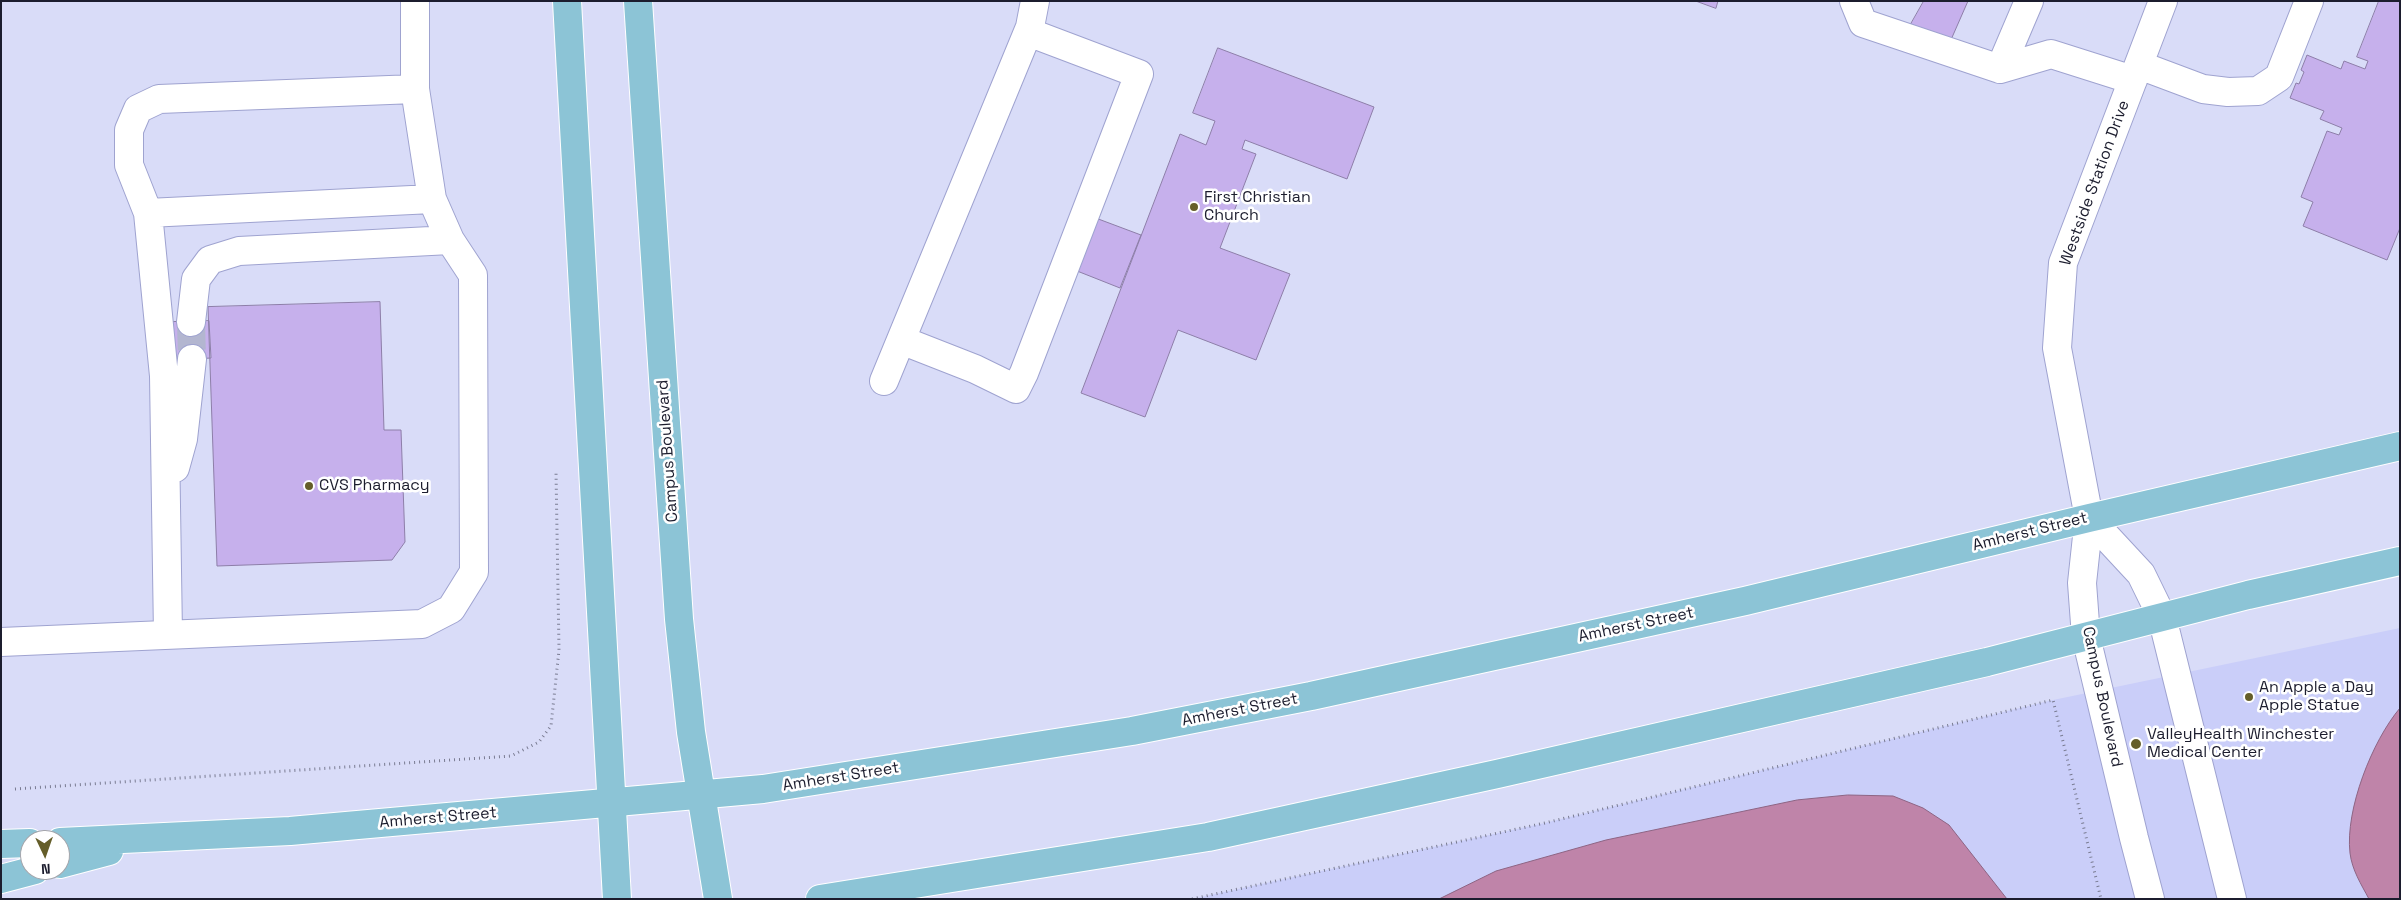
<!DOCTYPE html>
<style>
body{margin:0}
#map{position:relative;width:2401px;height:900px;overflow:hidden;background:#d9dcf8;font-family:"Space Grotesk",sans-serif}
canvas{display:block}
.frame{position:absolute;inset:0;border:2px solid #1c1d2e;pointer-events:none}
.north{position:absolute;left:20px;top:830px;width:50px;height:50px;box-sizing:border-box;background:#fff;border:1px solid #a4a5ab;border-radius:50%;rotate:177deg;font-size:14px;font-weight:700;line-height:20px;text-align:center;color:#1c1d2e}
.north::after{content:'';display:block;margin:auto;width:18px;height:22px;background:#655e2a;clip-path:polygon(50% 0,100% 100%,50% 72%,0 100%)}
</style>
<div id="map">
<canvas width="2401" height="900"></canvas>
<div class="frame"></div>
<div class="north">N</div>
</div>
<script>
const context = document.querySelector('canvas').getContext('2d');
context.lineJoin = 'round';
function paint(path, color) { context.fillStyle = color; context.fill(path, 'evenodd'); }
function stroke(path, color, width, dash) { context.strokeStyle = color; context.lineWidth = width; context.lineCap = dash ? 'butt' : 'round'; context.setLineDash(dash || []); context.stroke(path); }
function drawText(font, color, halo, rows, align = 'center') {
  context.font = font + ' "Space Grotesk",sans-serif'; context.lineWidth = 5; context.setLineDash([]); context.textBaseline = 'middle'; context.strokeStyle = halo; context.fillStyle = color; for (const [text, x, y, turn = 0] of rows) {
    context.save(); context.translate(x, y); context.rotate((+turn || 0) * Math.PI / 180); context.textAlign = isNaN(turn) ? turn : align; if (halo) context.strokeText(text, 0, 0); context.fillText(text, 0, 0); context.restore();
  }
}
paint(new Path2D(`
 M2400,628V899H1192L1545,823L2053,700Z`), '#cacef9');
const water = new Path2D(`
 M2400,708V899H2369C2361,884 2352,870 2350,853C2345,810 2372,741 2400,708Z
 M1848,795L1893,796L1923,808L1949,825L2007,899H1439L1496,871L1606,840L1797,800Z`);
paint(water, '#bf84a9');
stroke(water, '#8e6584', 1);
const building = new Path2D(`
 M1696,1H1718L1716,8Z
 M1924,1H1968L1950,42L1911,24Z
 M2379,1H2400V228L2387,260L2303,226L2313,202L2301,197L2327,131L2339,135L2342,128L2320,119L2324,111L2290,98L2296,83L2299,84L2304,72L2301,70L2307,55L2341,69L2344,61L2365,69L2368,61L2357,57Z
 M1218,48L1374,107L1347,179L1245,140L1242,149L1256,154L1220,248L1290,274L1256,360L1178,330L1145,417L1081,393L1180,134L1206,145L1215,121L1193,113Z
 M1093,217L1141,235L1120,288L1072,269Z
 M380,302L384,430H401L405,542L392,560L217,566L208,307Z
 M209,321L211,358L173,360L172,322Z`);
paint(building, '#c6b0ec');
stroke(building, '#8d7ea8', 1);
stroke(new Path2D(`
 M191,322L192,359`), '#b3b6d0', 28, [28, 14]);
const minor = new Path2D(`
 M1854,1L1863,23L2000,69L2051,54L2133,80
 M2139,65L2203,89L2228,92L2258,91L2279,77L2309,1
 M2000,69L2029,1
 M415,89V1
 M148,213L432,199
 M191,322L196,279L210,260L239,251L450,240
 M901,340L975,369L1016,389L1024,373L1139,74L1028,32
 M884,381L1030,27L1035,1
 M175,468L183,439L192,359
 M2089,518L2141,574L2162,617L2232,899
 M1,642L422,624L451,609L474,572L473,275L450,240L432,199L415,89L159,99L138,109L129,130V165L148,213L164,376L168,635
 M2150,899L2134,838L2086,637L2082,583L2089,518L2057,348L2063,263L2163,1`);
const major = new Path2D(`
 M567,1L617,899
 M638,1L679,619L691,732L718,899
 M60,842L290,831L763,789L1132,731L1311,696L1745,601L2089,518L2400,446
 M1,844L30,843
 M60,864L109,851
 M1,879L35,870
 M820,899L1208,837L1497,774L1987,662L2248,595L2400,561`);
stroke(minor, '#9fa3d0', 30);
stroke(major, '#fff', 30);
stroke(new Path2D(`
 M15,789L511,756L539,742L551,726L559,650L556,472
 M1192,899L1545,823L2053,700L2101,899`), '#797b91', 3, [1, 4]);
stroke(minor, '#fff', 28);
stroke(major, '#8cc4d6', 28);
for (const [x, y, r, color] of [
 [1194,207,5,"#655e2a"],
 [309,486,5,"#655e2a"],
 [2249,697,5,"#655e2a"],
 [2136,744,6,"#655e2a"]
]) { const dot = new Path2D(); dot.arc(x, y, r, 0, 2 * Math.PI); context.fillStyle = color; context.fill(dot); stroke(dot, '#fff', 2); }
drawText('16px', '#1c1d2e', '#fff', [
 ["Westside Station Drive",2095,183,-70],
 ["Campus Boulevard",668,451,-94],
 ["Amherst Street",2030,532,-14],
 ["Amherst Street",1636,625,-12],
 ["Campus Boulevard",2102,697,78],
 ["Amherst Street",1240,710,-11],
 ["Amherst Street",841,777,-9],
 ["Amherst Street",438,818,-5]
]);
drawText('16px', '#1c1d2e', '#fff', [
 ["First Christian",1204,198],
 ["Church",1204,216],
 ["CVS Pharmacy",319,486],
 ["An Apple a Day",2259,688],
 ["Apple Statue",2259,706],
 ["ValleyHealth Winchester",2147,735],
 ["Medical Center",2147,753]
], 'left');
</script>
